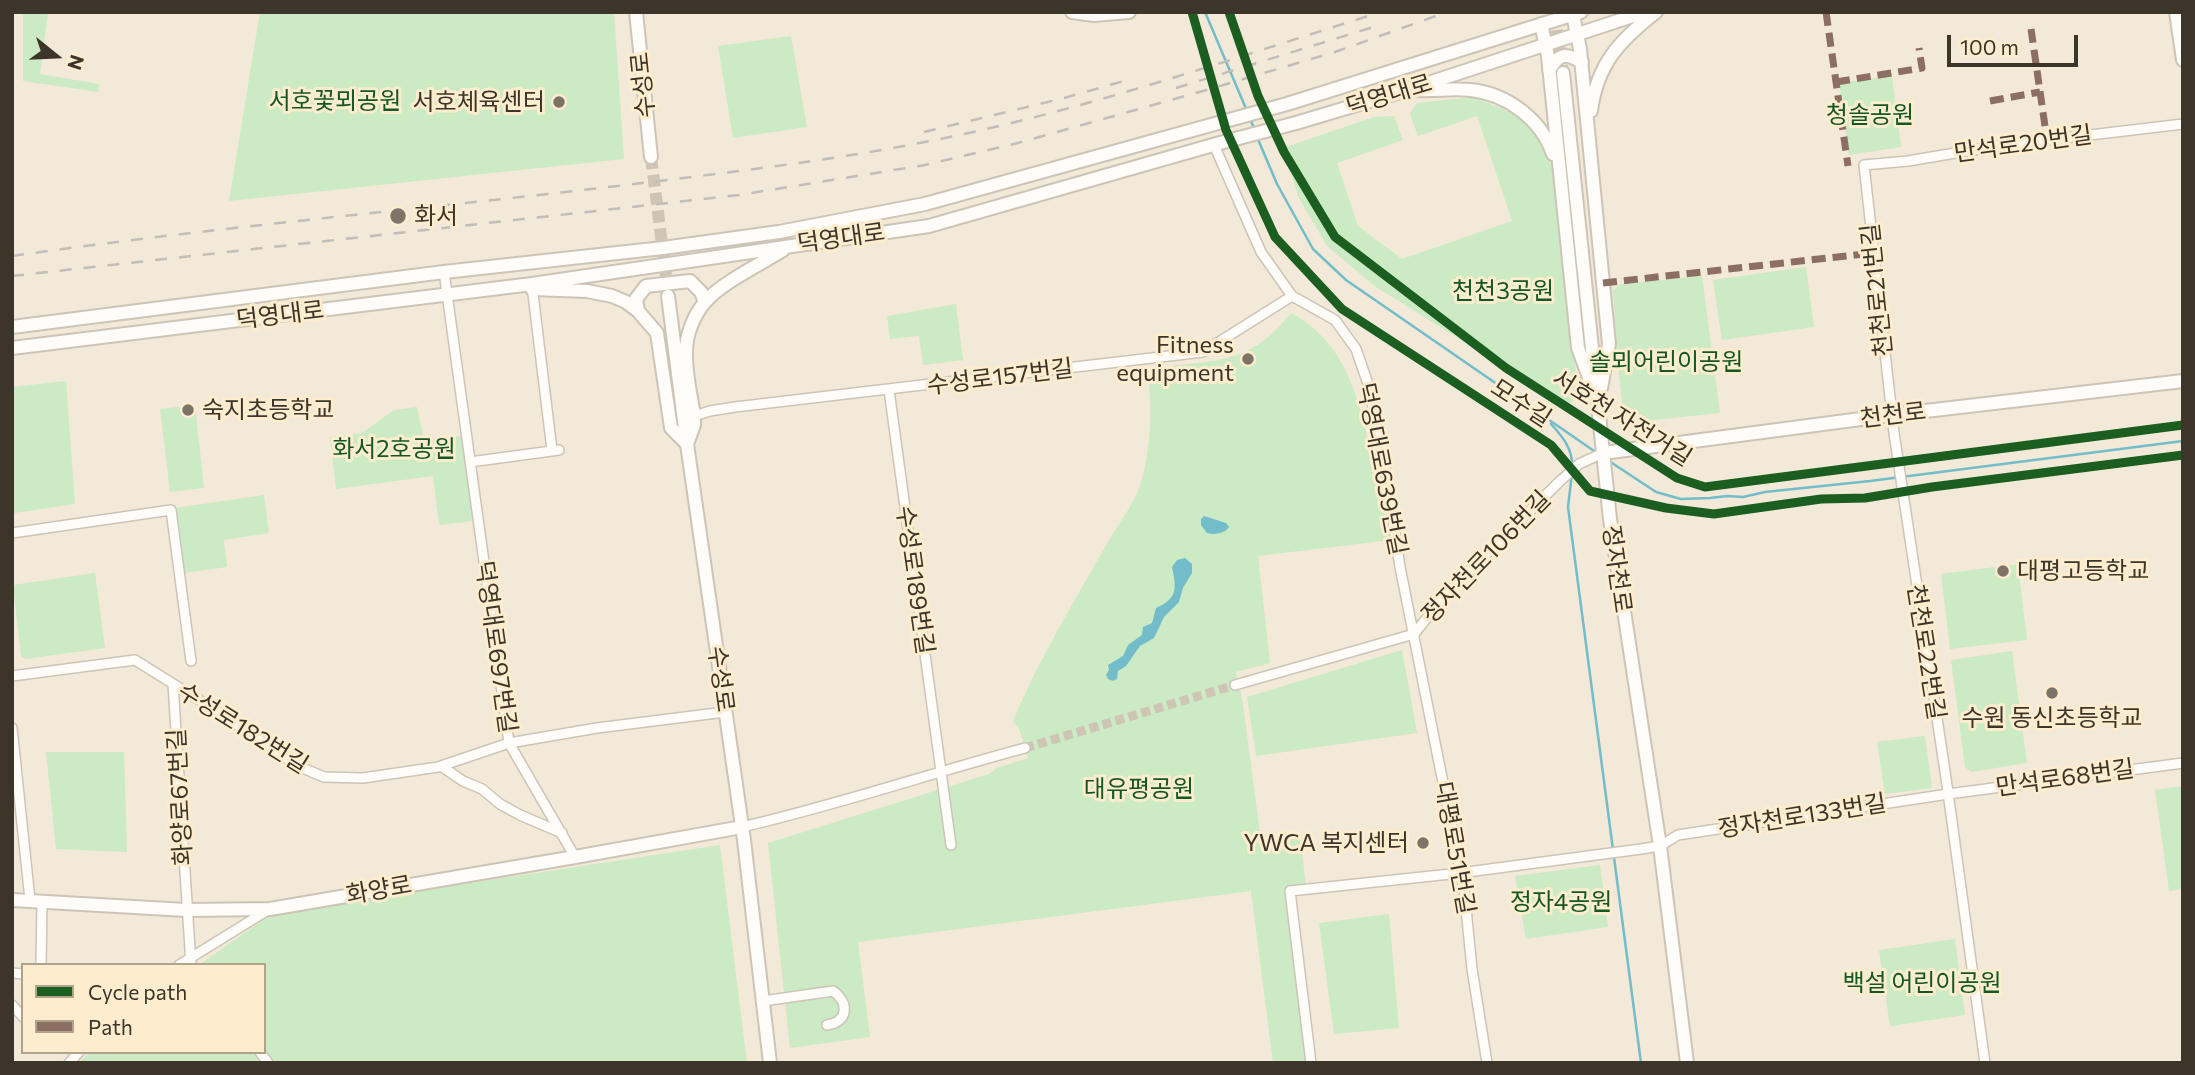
<!DOCTYPE html>
<meta charset="utf-8">
<style>
body{margin:0}
#map{position:relative;width:2195px;height:1075px;overflow:hidden;background:#f2e9d8;font-family:Commissioner,sans-serif}
canvas{display:block}
.frame{position:absolute;inset:0;border:14px solid #3c3529;pointer-events:none}
.legend{position:absolute;left:21px;top:963px;width:245px;height:91px;box-sizing:border-box;background:#fdecce;border:2px solid #b0a38c;margin:0;padding:9px 12px;list-style:none;font-size:21px;color:#3c3529}
.legend li{display:flex;align-items:center;gap:14px;height:35px}
.legend b{width:35px;border:2px solid #b0a38c}
.north{position:absolute;left:21px;top:21px;width:70px;height:70px;-webkit-text-stroke:5px #fdecce;paint-order:stroke;rotate:108deg;font-size:19px;font-weight:700;line-height:28px;text-align:center;color:#3c3529}
.north::after{content:'';display:block;margin:auto;width:24px;height:32px;background:#3c3529;clip-path:polygon(50% 0,100% 100%,50% 72%,0 100%)}
.scale{position:absolute;left:1947px;top:35px;width:131px;height:32px;box-sizing:border-box;border:4px solid #3c3529;border-top:0;padding-left:9px;font-size:21px;line-height:24px;white-space:nowrap;color:#3c3529;-webkit-text-stroke:5px #fdecce;paint-order:stroke}
</style>
<div id="map">
<canvas width="2195" height="1075"></canvas>
<div class="frame"></div>
<ul class="legend">
<li><b style="height:9px;background:#1b5e20"></b>Cycle path</li>
<li><b style="height:9px;background:#8d6e63"></b>Path</li>
</ul>
<div class="north">N</div>
<div class="scale">100 m</div>
</div>
<script>
const context = document.querySelector('canvas').getContext('2d');
context.lineJoin = 'round';
function paint(path, color) { context.fillStyle = color; context.fill(path, 'evenodd'); }
function stroke(path, color, width, dash) { context.strokeStyle = color; context.lineWidth = width; context.lineCap = dash ? 'butt' : 'round'; context.setLineDash(dash || []); context.stroke(path); }
function drawText(font, color, halo, rows, align = 'center') {
  context.font = font + ' Commissioner,"Noto Sans KR",sans-serif'; context.lineWidth = 6; context.setLineDash([]); context.textBaseline = 'middle'; context.strokeStyle = halo; context.fillStyle = color; for (const [text, x, y, turn = 0] of rows) {
    context.save(); context.translate(x, y); context.rotate((+turn || 0) * Math.PI / 180); context.textAlign = isNaN(turn) ? turn : align; if (halo) context.strokeText(text, 0, 0); context.fillText(text, 0, 0); context.restore();
  }
}
paint(new Path2D(`
 M23,12H48L40,74L99,84L98,92L23,81Z
 M260,12H614L624,159L229,201Z
 M791,36L807,127L733,138L718,46Z
 M1892,76L1901,147L1849,155L1839,83Z
 M1473,97L1520,116L1544,145L1553,171L1576,371L1573,401L1565,405L1376,287L1327,246L1299,198L1283,148L1374,117L1394,116L1403,140L1337,163L1358,226L1402,259L1512,221L1477,116L1418,136L1410,114L1417,103Z
 M1806,267L1814,327L1722,340L1713,280Z
 M1702,276L1720,413L1635,422L1623,412L1617,356L1613,290L1621,284Z
 M956,304L963,360L923,365L919,336L890,339L887,316Z
 M1291,313C1350,344 1361,408 1374,467C1380,492 1387,516 1391,540L1258,556L1270,663L1236,672L1243,704L1261,841L1300,836L1306,886L1287,889L1306,1063H1273L1251,891L858,942L870,1037L790,1048L768,843L989,774L997,768L1028,758L1020,731L1013,721C1039,659 1075,600 1108,542C1118,524 1133,506 1140,486C1151,451 1153,406 1147,370C1212,357 1245,371 1291,313Z
 M66,381L75,504L14,513L12,511V387Z
 M195,405L204,488L170,492L160,409Z
 M417,407L424,440L463,436L473,521L439,525L433,476L336,489L330,437L362,433L394,410Z
 M264,495L269,533L224,540L227,567L184,573L175,508Z
 M2018,564L2027,640L1950,649L1941,574Z
 M95,573L105,648L25,659L21,656L13,585Z
 M1402,650L1417,733L1256,756L1247,697Z
 M2012,651L2027,763L1971,772L1965,767L1951,660Z
 M1925,736L1932,788L1885,794L1877,742Z
 M46,752H124L127,852L56,849Z
 M2183,786V889L2169,891L2155,790Z
 M720,845L747,1063H78L90,1052H264V965H199L273,913Z
 M1600,865L1608,927L1526,939L1515,876Z
 M1389,914L1399,1028L1334,1034L1319,923Z
 M1955,939L1965,1015L1890,1026L1879,950Z`), '#cceac4');
paint(new Path2D(`
 M1204,516L1226,523L1229,527C1224,534 1214,535 1207,533L1201,525V519Z
 M1185,558L1192,564V573L1183,588L1179,602L1164,617L1154,638L1140,646L1126,666L1118,671L1117,679L1113,681L1108,679L1106,675L1109,670L1108,665L1123,656L1128,645L1142,635L1143,627L1152,623L1156,608C1179,598 1176,587 1172,567L1177,560Z`), '#73bcc9');
stroke(new Path2D(`
 M1205,12L1247,111
 M1249,117L1255,130
 M1257,137L1277,184L1313,249L1346,280L1597,453
 M1551,424C1562,436 1573,449 1572,466
 M1609,461L1656,492L1681,499L1710,498L1727,496L1743,497L1765,492L1870,481L2183,441
 M1572,473L1568,507L1641,1063`), '#73bcc9', 2.5);
stroke(new Path2D(`
 M1025,748L1235,685`), '#cec5b5', 9, [9, 4.5]);
stroke(new Path2D(`
 M1554,12L1563,73
 M651,157L668,292`), '#cec5b5', 12, [12, 6]);
const street = new Path2D(`
 M1214,145L1261,252L1292,296L1335,320L1356,349L1368,384L1382,448L1400,567L1464,888L1472,969L1487,1063
 M444,272L509,743L575,857
 M532,286L552,450
 M889,390L951,845
 M694,416L710,411L735,407L1203,352L1292,296
 M470,462L559,450
 M12,533L171,510L191,661
 M1414,634L1447,593L1559,482L1579,464L1603,453
 M12,676L135,660L215,710L298,766L324,777L363,778L438,767L509,743L597,728L725,712
 M173,684L191,965
 M1235,685L1414,634
 M12,728L30,900
 M441,766L463,781L482,789L500,804L520,815L562,833
 M742,827C838,805 931,773 1025,748
 M41,965L42,901
 M179,965L268,910
 M12,973L23,974
 M763,1001L833,991C849,1002 849,1022 827,1025
 M12,1005L23,1017
 M260,1052L268,1063
 M69,1063L79,1052
 M1311,1063L1290,891L1460,873L1641,849L1660,846L1678,835L1948,794L2183,763
 M1985,1063L1946,778L1894,433L1864,165L1908,161L1997,146L2183,124`);
const secondary = new Path2D(`
 M636,12L651,157
 M1072,12L1094,15L1129,12
 M2176,12L2183,60
 M1573,15L1580,49L1609,344L1601,388
 M1541,24L1548,56L1578,348L1591,383
 M1549,70C1559,54 1565,52 1582,62
 M1563,73L1610,519L1660,846L1687,1063
 M1417,90C1435,91 1453,88 1471,90C1507,94 1541,119 1553,154
 M1591,111C1597,64 1620,40 1656,12
 M532,289L587,291L612,296L626,302L638,311L657,333L671,428L687,444L694,425V416C691,395 685,372 686,351C686,335 694,314 706,301C723,282 761,264 783,250
 M668,296L687,444L744,840L770,1063
 M638,311L636,299L646,286L690,281L701,292L705,302
 M12,327L444,272L663,248L779,232L925,204L1287,104L1581,12
 M12,348L532,284L929,226L1220,143L1296,123L1410,89L1645,12
 M1603,453L1891,415L2183,381
 M12,900L186,910L270,909L575,857L742,827`);
stroke(street, '#ccc5b7', 12);
stroke(secondary, '#ccc5b7', 16);
stroke(street, '#fdfcf9', 9);
stroke(secondary, '#fdfcf9', 12);
stroke(new Path2D(`
 M1176,88L1380,25
 M924,132L1064,98L1131,79
 M12,256C229,225 449,207 667,180C748,170 829,160 909,145C1069,116 1227,60 1381,12
 M12,276L739,195L925,165L1014,144L1203,91L1335,52L1447,12`), '#c0beb9', 2.5, [12, 12]);
stroke(new Path2D(`
 M1826,12L1848,166
 M2031,29L2047,140
 M1836,82L1922,68L1919,48
 M1990,101L2040,92
 M1603,283L1873,253`), '#8d6e63', 7, [14, 7]);
stroke(new Path2D(`
 M1192,12L1226,130L1275,237L1342,309L1551,445L1590,491L1666,508L1714,514L1821,499L1865,498L1932,487L2183,455
 M1229,12L1258,96L1284,152L1335,237L1506,368L1677,478L1705,487L2183,425`), '#1b5e20', 9);
for (const [x, y, r, color] of [
 [559,102,7,"#7c7466"],
 [398,216,9,"#7c7466"],
 [1248,359,7,"#7c7466"],
 [188,410,7,"#7c7466"],
 [2003,571,7,"#7c7466"],
 [2052,693,7,"#7c7466"],
 [1423,843,7,"#7c7466"]
]) { const dot = new Path2D(); dot.arc(x, y, r, 0, 2 * Math.PI); context.fillStyle = color; context.fill(dot); stroke(dot, '#fdecce', 2.5); }
drawText('24px', '#3c3529', '#fdecce', [
 ["수성로",643,85,-96],
 ["덕영대로",1389,95,-17],
 ["만석로20번길",2023,144,-8],
 ["덕영대로",841,238,-8],
 ["천천로21번길",1877,290,-96],
 ["덕영대로",280,315,-7],
 ["수성로157번길",1000,377,-7],
 ["모수길",1521,403,33],
 ["천천로",1893,415,-7],
 ["서호천 자전거길",1622,418,32],
 ["덕영대로639번길",1382,469,79],
 ["정자천로106번길",1486,557,-46],
 ["정자천로",1617,569,82],
 ["수성로189번길",915,580,82],
 ["덕영대로697번길",496,647,82],
 ["천천로22번길",1926,652,81],
 ["수성로",721,679,82],
 ["수성로182번길",243,728,32],
 ["만석로68번길",2065,778,-8],
 ["화양로67번길",180,797,-93],
 ["정자천로133번길",1802,816,-9],
 ["대평로51번길",1455,848,80],
 ["화양로",379,890,-10]
]);
drawText('24px', '#125724', '#fdecce', [
 ["서호꽃뫼공원",335,101],
 ["청솔공원",1870,115],
 ["천천3공원",1503,291],
 ["솔뫼어린이공원",1666,362],
 ["화서2호공원",394,449],
 ["대유평공원",1139,789],
 ["정자4공원",1561,902],
 ["백설 어린이공원",1922,983]
]);
drawText('24px', '#3c3529', '#fdecce', [
 ["서호체육센터",545,102],
 ["화서",414,216,"left"],
 ["Fitness",1234,345],
 ["equipment",1234,373],
 ["숙지초등학교",202,410,"left"],
 ["대평고등학교",2017,571,"left"],
 ["수원 동신초등학교",2052,718,"center"],
 ["YWCA 복지센터",1409,843]
], 'right');
</script>
